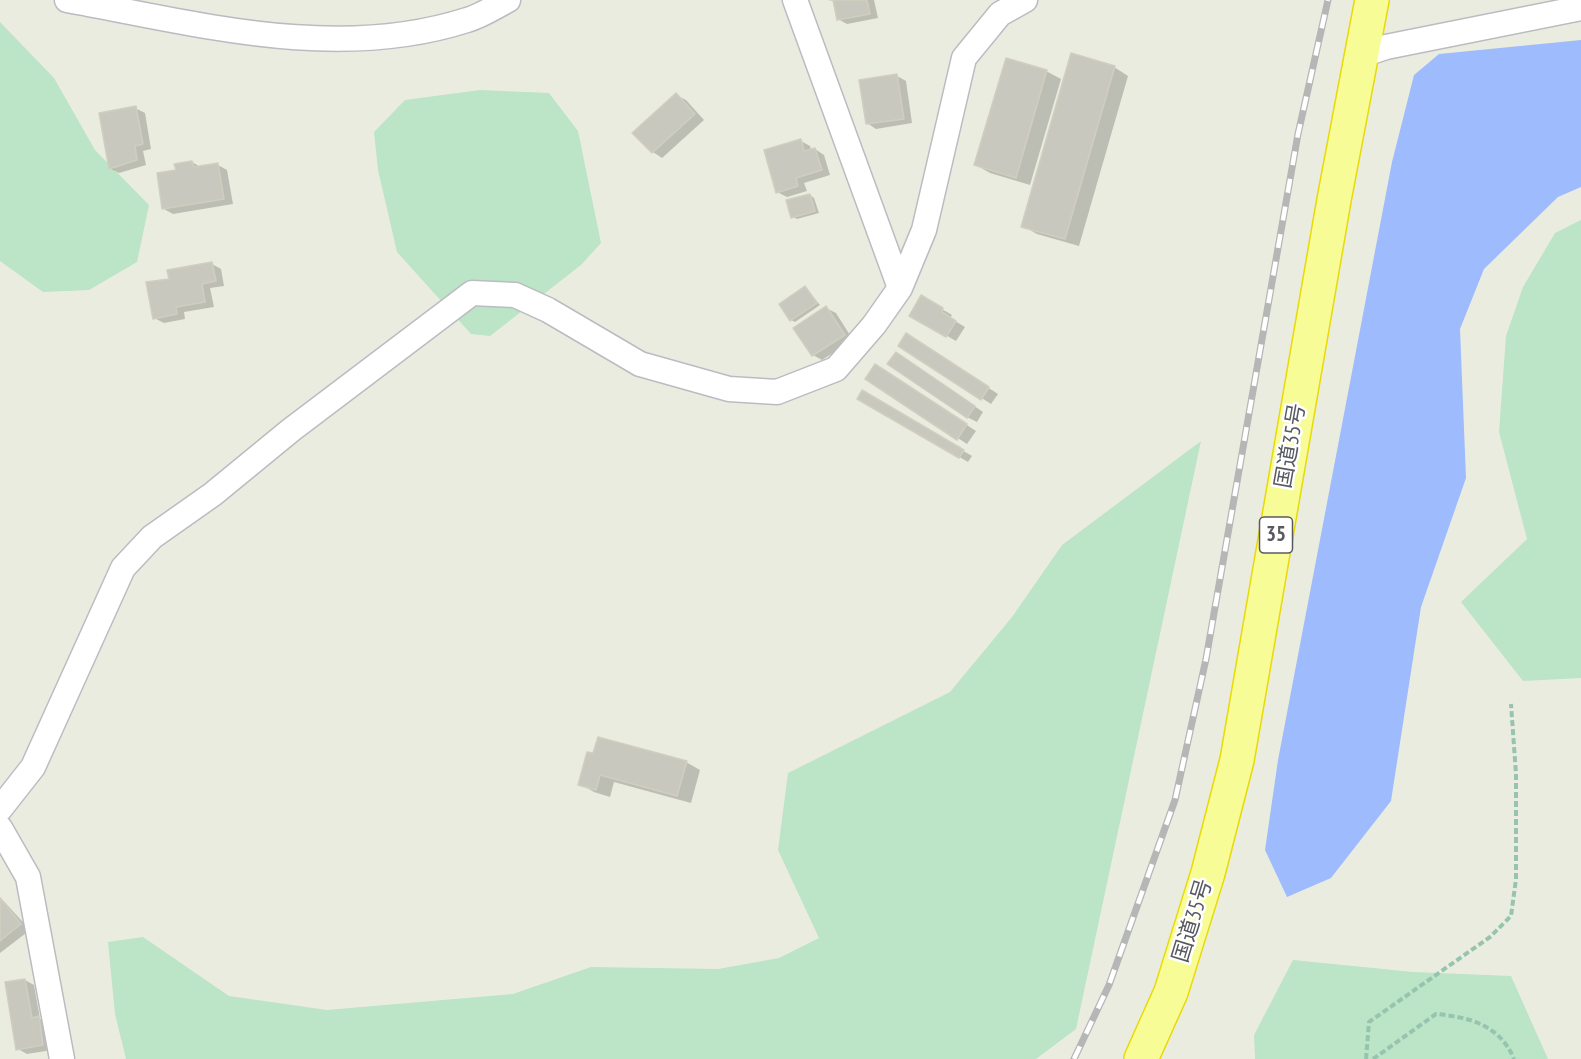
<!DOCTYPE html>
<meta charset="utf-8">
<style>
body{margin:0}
canvas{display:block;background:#ebece0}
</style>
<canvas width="1581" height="1059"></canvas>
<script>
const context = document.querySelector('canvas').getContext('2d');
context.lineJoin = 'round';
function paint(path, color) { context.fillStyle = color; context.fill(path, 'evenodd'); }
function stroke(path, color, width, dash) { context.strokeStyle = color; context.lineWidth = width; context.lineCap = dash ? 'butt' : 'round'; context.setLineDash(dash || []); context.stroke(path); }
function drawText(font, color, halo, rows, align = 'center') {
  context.font = font + ' "PT Sans Narrow","Noto Sans JP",sans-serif'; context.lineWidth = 5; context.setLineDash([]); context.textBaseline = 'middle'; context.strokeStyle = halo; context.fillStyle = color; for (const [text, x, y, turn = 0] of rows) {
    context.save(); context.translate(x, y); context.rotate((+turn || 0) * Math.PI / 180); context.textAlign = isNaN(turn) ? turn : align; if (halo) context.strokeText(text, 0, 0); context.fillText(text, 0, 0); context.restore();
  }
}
paint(new Path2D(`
 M0,22L54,78L95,150L149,205L137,262L89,290L43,292L0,261Z
 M480,90L549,93L578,131L601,243L581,265L490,336L471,334L397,252L378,170L374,132L405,100Z
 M1581,220V678L1523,681L1461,602L1527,539L1499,432L1506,336L1523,287L1555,233Z
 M1201,441L1076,1029L1036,1059H126L115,1014L108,942L143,937L229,996L327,1010L513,994L591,967L718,969L779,958L819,938L778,850L788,773L950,692L1012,617L1062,545Z
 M1293,960L1413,972L1511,976L1548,1059H1255L1254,1035Z`), '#bce4c6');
paint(new Path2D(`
 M1581,40V187L1558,197L1484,269L1460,329L1466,478L1421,607L1391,801L1331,878L1287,897L1265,850L1278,760L1392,162L1414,75L1439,54Z`), '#9ebcfd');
paint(new Path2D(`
 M827,0H874L878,18L847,24L838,19L835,1Z
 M1114,67L1128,76L1079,246L1037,234L1023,226Z
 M1046,71L1061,79L1030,185L990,173L976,165Z
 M897,76L906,81L912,123L876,129L867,123Z
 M676,95L686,100L704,120L662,158L653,152Z
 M135,108L145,113L151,149L143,151L146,165L119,173L110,168Z
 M801,141L810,146L811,150L815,149L824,155L830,175L804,183L807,191L787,197L777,192Z
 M192,162L202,168L218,165L227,170L233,204L173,214L164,209L177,172Z
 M810,195L814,198L819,213L797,219L793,217Z
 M212,264L221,269L224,286L210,288L214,307L184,312L185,319L164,323L154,318L170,280Z
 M805,287L820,305L795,322L791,320Z
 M921,297L952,315L950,318L965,327L956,341L911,315Z
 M826,308L836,313L853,340L822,360L813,355Z
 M916,341L998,394L991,404L900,346Z
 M905,359L983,412L977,422L967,417Z
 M884,371L976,431L967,444L867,379Z
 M863,392L972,456L968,462L859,398Z
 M594,755L686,762L700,770L691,803L614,782L610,797L594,792L580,784Z
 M0,897L30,930L0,953Z
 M25,980L34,985L40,1019L48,1023L52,1050L27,1054L18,1049Z`), '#0003');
const building = new Path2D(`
 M833,0H867L870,14L837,20Z
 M1071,53L1115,66L1065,239L1021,227Z
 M1006,58L1047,70L1016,178L974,165Z
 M897,74L904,119L866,124L859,80Z
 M676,93L695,114L652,153L632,133Z
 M136,106L143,144L135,146L137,160L109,169L99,113Z
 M801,139L804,151L815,148L822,170L796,178L798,186L776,193L764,150Z
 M192,161L194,167L218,163L224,199L162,209L157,173L176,170L174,164Z
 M810,194L815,211L791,218L786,200Z
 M212,262L216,281L202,284L205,302L176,307L177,314L153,319L146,282L169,279L167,270Z
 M805,286L817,303L790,321L779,304Z
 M921,295L943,308L942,312L956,321L946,337L909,316Z
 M826,306L845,335L812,356L793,328Z
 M906,333L989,387L981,400L898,346Z
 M896,352L975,406L967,418L887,364Z
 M875,364L967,424L957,440L865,379Z
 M862,390L964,450L959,458L857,399Z
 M598,737L687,761L677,796L600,775L596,790L578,785L587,752L593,753Z
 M0,898L21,924L0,941Z
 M25,979L32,1018L39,1016L43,1045L16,1050L5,982Z`);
paint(building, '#c8c8bf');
stroke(building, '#d0cfbf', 1.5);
const minor = new Path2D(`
 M67,0C199,24 336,62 467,20C481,16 495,7 508,0
 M795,0L900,288
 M1362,55L1386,47L1581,8
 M0,809L33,767L123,568L152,537L213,494L291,430L472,293L515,295L548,310L640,364L729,389L777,392L836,369L874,325L900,288L924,230L964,58L1000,14L1025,0
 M0,828L28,877L62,1059`);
const trunk = new Path2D(`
 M1141,1059L1171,992L1208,873L1237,760L1334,200L1372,0`);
stroke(minor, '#bbbcc2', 27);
stroke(trunk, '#e8da04', 36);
stroke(new Path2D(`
 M1366,1059L1369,1022L1490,937L1511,916L1516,879V774L1511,704
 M1373,1059L1436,1014C1469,1017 1500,1025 1514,1059`), '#96c4ae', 4, [6, 3]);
stroke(minor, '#fff', 24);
stroke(trunk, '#f8fc96', 33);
const rail = new Path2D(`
 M1074,1059L1109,985L1175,800L1206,659L1298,134L1328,0`);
stroke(rail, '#b5b6b6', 7);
stroke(rail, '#fff', 4.5, [14]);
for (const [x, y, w] of [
 [1276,535,33]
]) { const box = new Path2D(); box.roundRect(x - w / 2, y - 18, w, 36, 4.5); context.fillStyle = '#fff'; context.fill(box); stroke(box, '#595a61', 1.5); }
drawText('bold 21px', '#595a61', null, [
 ["35",1276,535]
]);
drawText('22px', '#595a61', '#fff', [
 ["国道35号",1291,446,-80],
 ["国道35号",1193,921,-73]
]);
</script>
